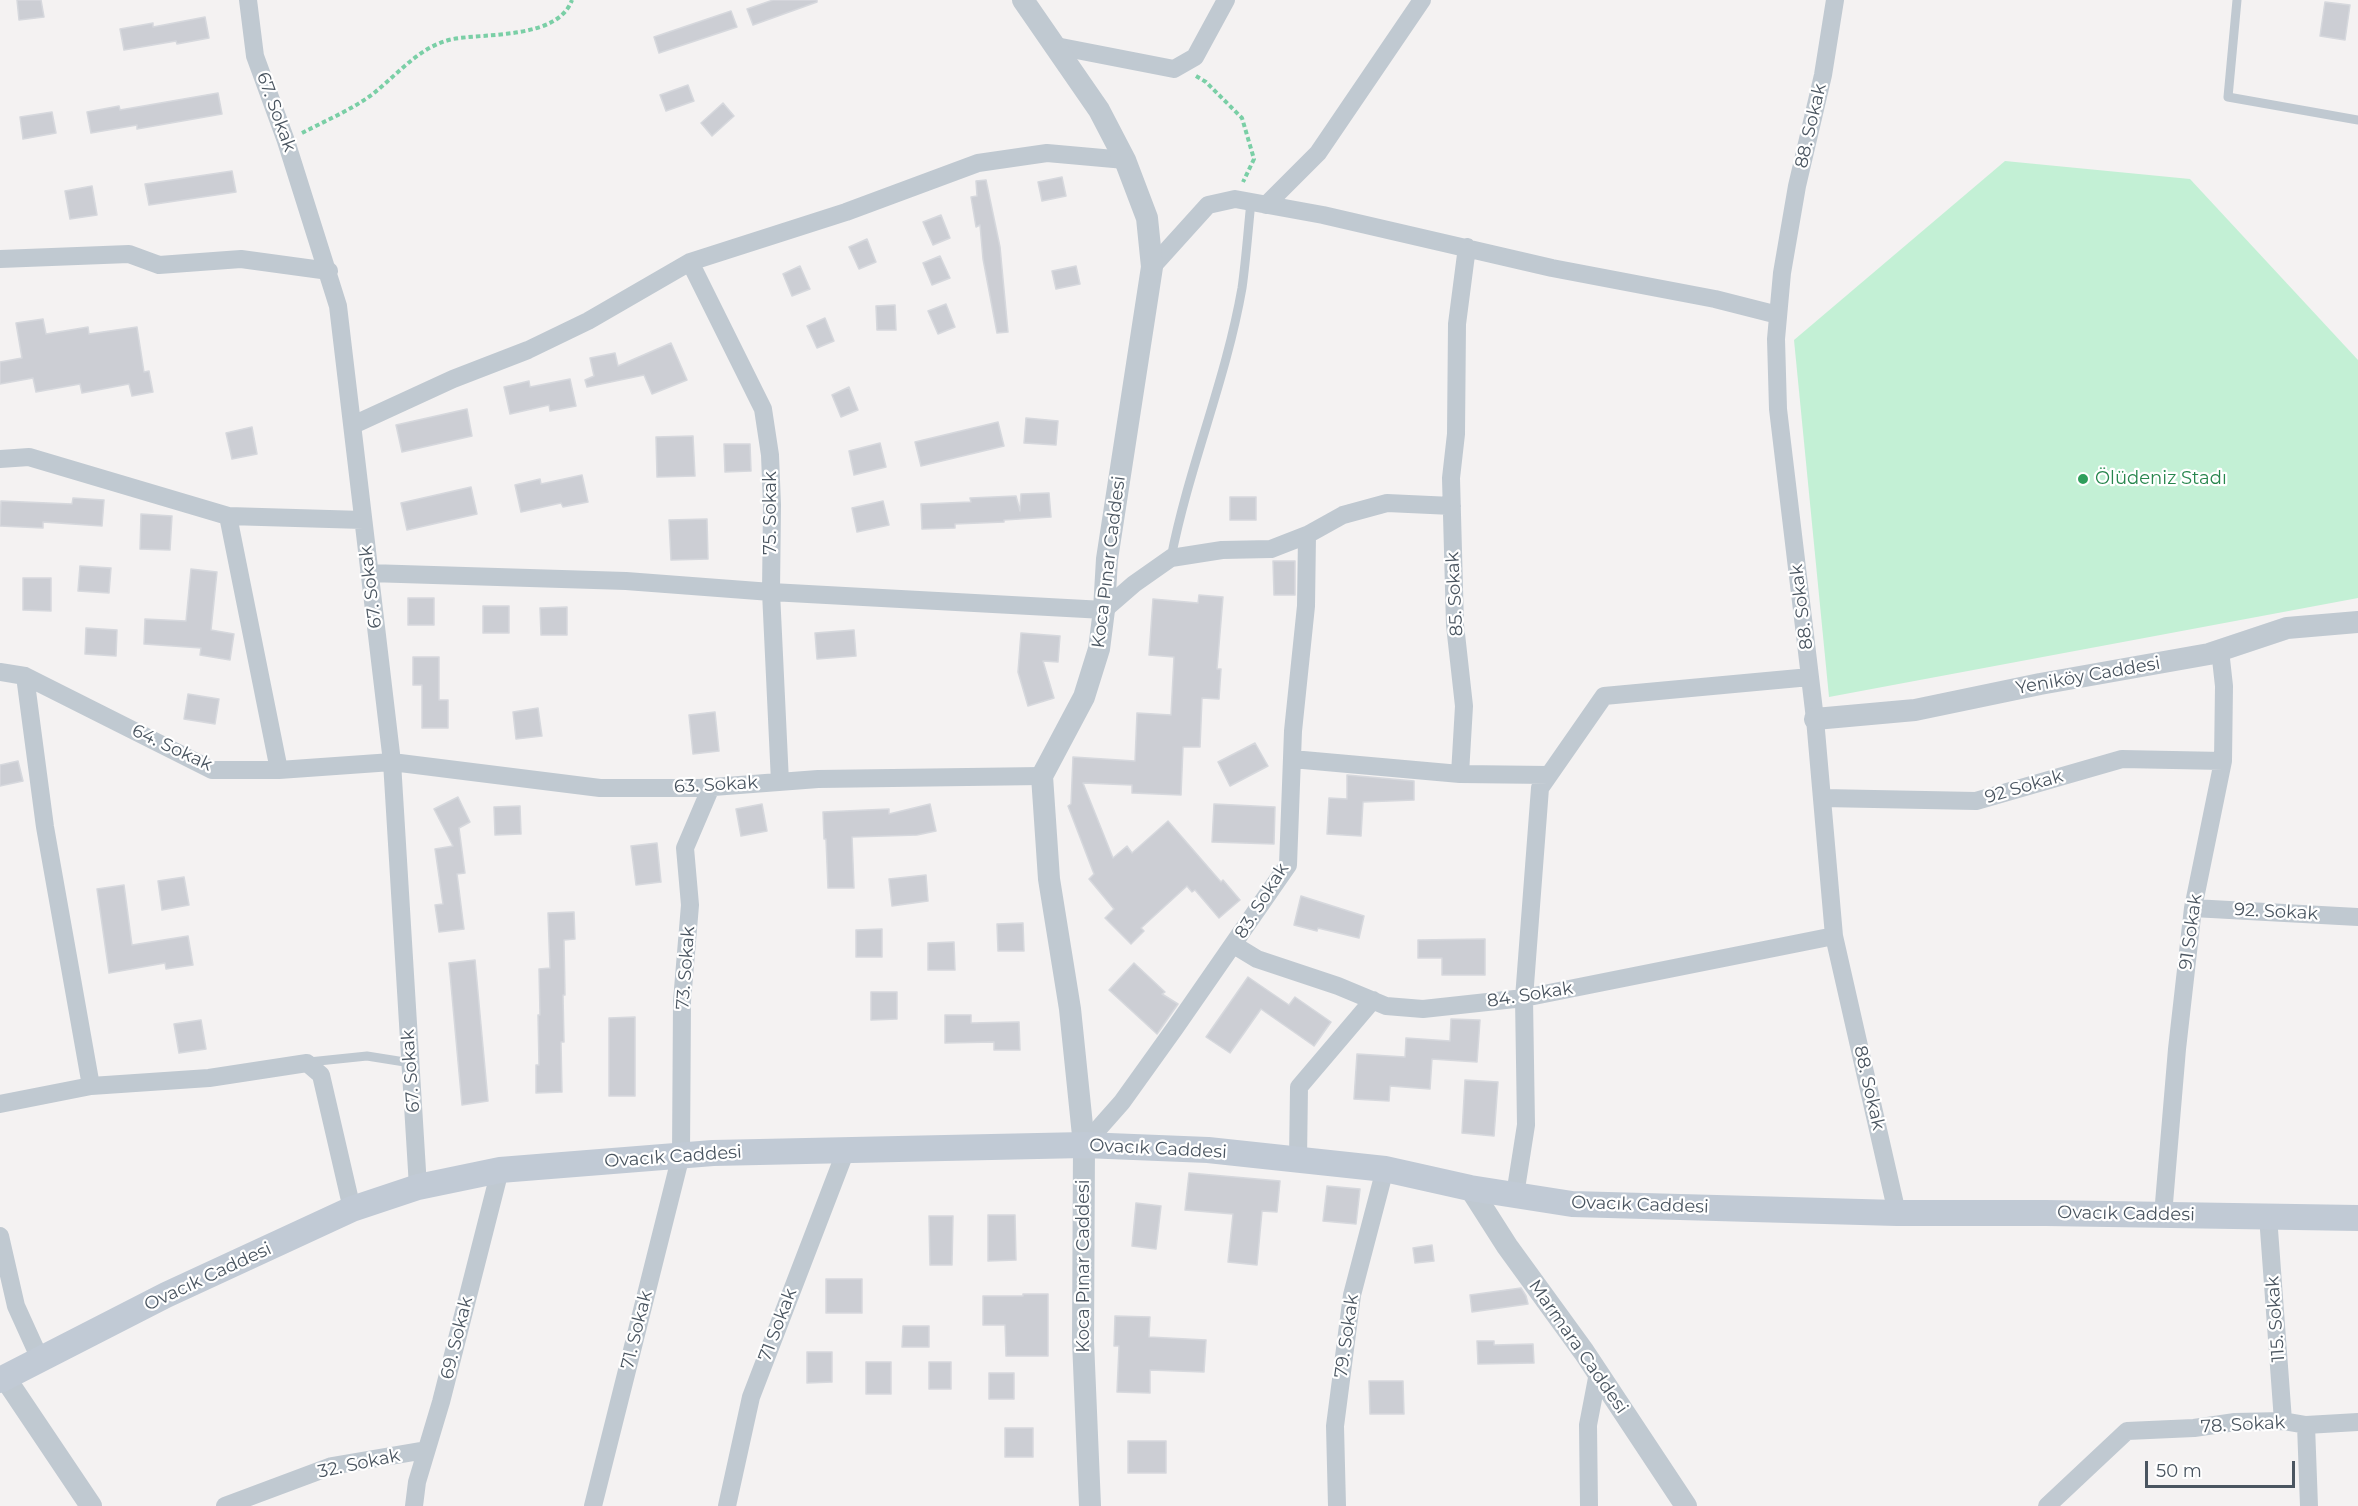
<!DOCTYPE html>
<meta charset="utf-8">
<style>
body{margin:0}
#map{position:relative;width:2358px;height:1506px;overflow:hidden;background:#f4f2f2;font-family:Montserrat,sans-serif}
canvas{display:block}
.scale{position:absolute;left:2145px;top:1461px;width:150px;height:27px;box-sizing:border-box;border:3px solid #4a5560;border-top:0;padding-left:8px;font-size:18px;line-height:21px;white-space:nowrap;color:#4a5560;-webkit-text-stroke:4px #fff;paint-order:stroke}
</style>
<div id="map">
<canvas width="2358" height="1506"></canvas>
<div class="scale">50 m</div>
</div>
<script>
const context = document.querySelector('canvas').getContext('2d');
context.lineJoin = 'round';
function paint(path, color) { context.fillStyle = color; context.fill(path, 'evenodd'); }
function stroke(path, color, width, dash) { context.strokeStyle = color; context.lineWidth = width; context.lineCap = dash ? 'butt' : 'round'; context.setLineDash(dash || []); context.stroke(path); }
function drawText(font, color, halo, rows, align = 'center') {
  context.font = font + ' Montserrat,sans-serif'; context.lineWidth = 4.5; context.setLineDash([]); context.textBaseline = 'middle'; context.strokeStyle = halo; context.fillStyle = color; for (const [text, x, y, turn = 0] of rows) {
    context.save(); context.translate(x, y); context.rotate((+turn || 0) * Math.PI / 180); context.textAlign = isNaN(turn) ? turn : align; if (halo) context.strokeText(text, 0, 0); context.fillText(text, 0, 0); context.restore();
  }
}
paint(new Path2D(`
 M2005,161L2190,179L2358,360V598L1829,697L1794,340Z`), '#c3f0d5');
const building = new Path2D(`
 M17,0H41L44,17L19,20Z
 M773,0H817V2L753,25L747,9Z
 M2325,2L2350,5L2345,40L2320,36Z
 M731,11L737,27L659,53L654,37Z
 M205,17L209,38L177,44L176,41L124,50L120,29L153,23V27Z
 M688,85L694,101L666,111L660,95Z
 M218,93L222,114L137,129V125L91,133L87,112L119,106L120,110Z
 M723,103L734,116L712,136L701,123Z
 M52,112L56,133L23,139L20,117Z
 M232,171L236,192L149,205L145,184Z
 M1062,177L1066,196L1042,201L1038,182Z
 M986,180L1000,247L1008,332L997,333L983,259L980,225L976,227L971,197L977,196L976,181Z
 M92,186L97,215L70,219L65,191Z
 M941,215L950,238L933,245L923,222Z
 M867,239L876,262L859,269L849,247Z
 M940,256L950,278L932,285L923,263Z
 M800,266L810,289L792,296L783,274Z
 M1076,266L1080,284L1056,289L1052,271Z
 M946,304L955,327L938,334L928,311Z
 M895,305L896,330H877L876,306Z
 M825,318L834,341L817,348L807,326Z
 M43,319L46,334L88,327L89,334L137,327L144,372L149,371L153,392L132,396L129,384L82,393L80,384L36,392L33,378L0,384V362L22,358L16,323Z
 M671,343L687,380L652,394L644,375L587,387L585,380L594,376L590,358L615,353L618,366Z
 M570,379L576,406L550,411L549,405L510,414L504,387L529,381L530,387Z
 M849,387L858,410L841,417L832,395Z
 M467,409L472,436L402,452L396,425Z
 M1026,418L1058,421L1056,445L1024,443Z
 M998,422L1004,446L921,466L915,442Z
 M252,427L257,454L232,459L226,433Z
 M693,436L695,476L657,477L656,437Z
 M880,443L886,467L854,475L849,451Z
 M724,444H750L751,471L725,472Z
 M582,475L588,502L563,507L561,503L521,512L515,485L540,479L541,484Z
 M471,487L477,514L407,530L401,503Z
 M1049,493L1051,517L1004,520V522L955,524V528L922,529L921,504L971,502L970,498L1016,496L1020,511L1021,494Z
 M1230,497H1256V520H1230Z
 M73,498L104,500L102,526L43,522V528L0,526L1,501L72,504Z
 M883,501L889,525L857,532L852,508Z
 M141,514L172,516L170,550L140,549Z
 M707,519L708,559L671,560L669,520Z
 M1273,561H1295V595H1274Z
 M80,566L111,568L109,593L78,591Z
 M191,569L217,572L211,630L234,634L230,660L200,655L201,648L144,644L145,619L186,621Z
 M23,578H51V611L23,610Z
 M1199,595L1223,597L1217,669H1221L1219,699L1202,698L1200,747H1183L1181,795L1132,793V785L1083,783L1113,858L1127,846L1132,853L1168,821L1221,882L1223,880L1240,900L1219,918L1195,890L1192,892L1187,886L1141,928L1144,931L1131,944L1105,918L1114,909L1089,879L1094,874L1068,806L1071,804L1073,757L1135,761L1137,713L1171,715L1174,657L1149,655L1153,599L1198,603Z
 M408,598H434V625H408Z
 M483,606H509V633H483Z
 M567,607V635H541L540,608Z
 M86,628L117,630L116,656L85,654Z
 M854,630L856,656L817,659L815,633Z
 M1021,633L1060,636L1058,662L1043,661L1054,698L1028,706L1018,672Z
 M413,657H439V700H448V728H422V685H413Z
 M188,694L219,699L215,724L184,719Z
 M538,708L542,736L516,739L513,712Z
 M715,712L719,751L693,754L689,715Z
 M1255,743L1268,766L1230,786L1218,762Z
 M18,761L23,781L0,786V765Z
 M1347,775L1414,781V800L1363,802L1361,836L1327,834L1329,798L1347,799Z
 M458,797L470,822L459,828L465,873L457,874L464,929L439,932L435,905L443,904L435,849L453,846L434,809Z
 M762,804L767,831L741,836L736,809Z
 M930,804L936,831L917,835L852,837L854,888H828L826,839H824L823,812L889,809V814Z
 M1214,804L1275,807L1274,844L1212,842Z
 M520,806L521,834L495,835L494,807Z
 M657,843L661,882L636,885L631,846Z
 M926,875L928,901L892,906L889,879Z
 M184,877L189,905L162,910L158,881Z
 M124,885L132,945L188,936L193,965L166,969L165,963L109,973L97,889Z
 M1301,896L1364,916L1359,938L1318,928L1317,931L1294,925Z
 M574,912L575,939L564,940L565,995H563L564,1042H561L562,1092L536,1093V1065H539L538,1015H540L539,969L550,968L548,913Z
 M1023,923L1024,951H998L997,924Z
 M882,929V957H856V930Z
 M1485,939V975H1442V958H1418V940Z
 M954,942L955,970H928V943Z
 M475,960L488,1101L462,1105L449,963Z
 M1134,963L1165,992L1162,994L1178,1004L1157,1034L1109,990Z
 M1248,977L1289,1005L1295,997L1331,1022L1314,1046L1261,1009L1230,1053L1206,1037Z
 M871,992H897V1019L871,1020Z
 M945,1015H971V1023L1019,1022L1020,1050H994V1042L945,1043Z
 M635,1017V1096H609V1018Z
 M1451,1019L1480,1020L1477,1062L1432,1059L1430,1089L1390,1086L1389,1101L1354,1099L1357,1054L1405,1057L1406,1038L1450,1041Z
 M201,1020L206,1049L179,1053L174,1024Z
 M1465,1080L1498,1082L1494,1136L1462,1133Z
 M1189,1173L1280,1181L1277,1212L1262,1211L1257,1265L1228,1262L1233,1214L1185,1210Z
 M1327,1186L1360,1189L1356,1224L1323,1221Z
 M1136,1203L1161,1206L1156,1249L1132,1246Z
 M988,1215H1015L1016,1260L988,1261Z
 M929,1216H953L952,1265H930Z
 M1432,1245L1434,1261L1415,1263L1413,1248Z
 M826,1279H862V1313H826Z
 M1521,1288L1526,1296L1528,1304L1472,1312L1470,1295Z
 M1023,1294H1048V1356H1006L1005,1325H983V1296H1023Z
 M1115,1316L1150,1317L1149,1337L1206,1340L1204,1372L1150,1370V1393L1117,1392L1119,1346H1114Z
 M903,1326H929V1347H902Z
 M1477,1341H1494V1345L1533,1344L1534,1363L1478,1364Z
 M807,1352H832V1382L807,1383Z
 M866,1362H891V1394H866Z
 M929,1362H951V1389H929Z
 M989,1373H1014V1399H989Z
 M1369,1381H1403L1404,1414H1370Z
 M1005,1428H1033V1457H1005Z
 M1128,1441H1166V1473H1128Z`);
paint(building, '#ccced4');
stroke(building, '#d6d8dd', 1.5);
stroke(new Path2D(`
 M1196,76L1206,82L1242,118L1254,159L1243,182
 M302,133C325,121 355,108 374,93C399,73 420,46 453,39C487,33 558,39 572,0`), '#7acfa6', 4, [4.5, 3]);
stroke(new Path2D(`
 M2237,0L2228,97L2358,120
 M1171,558C1189,466 1226,380 1242,288C1246,260 1248,230 1251,202
 M309,1062L367,1056L411,1063`), '#c0c9d1', 9);
stroke(new Path2D(`
 M248,0L255,56L286,141L338,306L392,762L418,1187
 M1835,0L1823,75L1797,186L1782,273L1776,339L1778,409L1815,719L1834,936L1897,1213
 M1056,46L1174,69L1195,57L1226,0
 M1266,205L1318,153L1422,0
 M0,259L129,254L159,265L241,259L329,271
 M690,262L763,409L770,455L772,505L771,592L780,782
 M1152,267L1208,205L1235,199L1323,215L1552,268L1715,299L1778,315
 M353,425L453,379L528,350L588,321L690,262L846,212L978,163L1047,153L1125,160
 M0,459L29,457L228,516L363,520
 M228,516L279,770
 M369,573L626,581L771,592L1104,610L1134,584L1171,558L1222,550L1271,549L1307,535L1343,515L1387,503L1452,506
 M0,672L25,676L212,770H279L392,762L600,788H700L818,779L1042,776
 M25,676L45,827L91,1086
 M1292,759L1460,774L1464,706L1455,625L1451,478L1456,434L1457,324L1467,247
 M1460,774L1549,775
 M1823,798L1976,801L2122,759L2223,761
 M2193,908L2358,917
 M1234,945L1257,959L1338,986L1386,1006L1423,1009L1524,998L1834,936
 M0,1104L91,1086L209,1078L307,1063L321,1075L352,1209
 M1084,1145L1122,1102L1175,1028L1288,865L1293,731L1306,606L1307,535
 M1298,1160L1299,1087L1373,1000
 M1515,1195L1526,1125L1524,998L1540,788L1604,696L1810,677
 M2163,1215L2177,1049L2193,908L2223,761L2224,686L2220,650
 M2268,1216L2283,1421
 M0,1236L16,1306L40,1359
 M2306,1425L2309,1506
 M225,1506L332,1466L426,1450
 M414,1506L417,1482L441,1402L500,1170
 M593,1506L681,1155L682,1001L690,905L685,848L711,787
 M727,1506L751,1397L846,1150
 M1337,1506L1335,1426L1352,1295L1385,1169
 M1589,1506L1588,1425L1598,1373
 M2047,1506L2127,1431L2194,1428L2235,1422L2283,1421L2306,1425L2358,1422`), '#c0c9d1', 18);
stroke(new Path2D(`
 M1023,0L1099,110L1125,160L1147,218L1152,267L1107,559L1104,610L1099,649L1084,697L1042,776L1049,879L1070,1009L1084,1145L1083,1341L1090,1506
 M1815,719L1915,710L2040,684L2209,654L2287,628L2358,622
 M1470,1188L1507,1246L1584,1352L1686,1506
 M5,1378L91,1506`), '#c0c9d1', 22);
stroke(new Path2D(`
 M0,1380L166,1295L352,1209L418,1187L500,1170L713,1153L1084,1145L1208,1150L1385,1169L1470,1188L1572,1204L1897,1213H2046L2358,1218`), '#c1cad5', 26);
for (const [x, y, r, color] of [
 [2083,479,6,"#2e9e5b"]
]) { const dot = new Path2D(); dot.arc(x, y, r, 0, 2 * Math.PI); context.fillStyle = color; context.fill(dot); stroke(dot, '#fff', 2); }
drawText('18px', '#4a5560', '#fff', [
 ["67. Sokak",276,112,70],
 ["88. Sokak",1811,126,-77],
 ["75. Sokak",771,513,-90],
 ["Koca Pınar Caddesi",1109,562,-83],
 ["67. Sokak",371,587,-97],
 ["85. Sokak",1455,594,-93],
 ["88. Sokak",1802,607,-97],
 ["Yeniköy Caddesi",2088,676,-10],
 ["64. Sokak",172,748,25],
 ["63. Sokak",716,785,-3],
 ["92 Sokak",2024,787,-16],
 ["83. Sokak",1262,901,-58],
 ["92. Sokak",2276,912,3],
 ["91 Sokak",2191,932,-82],
 ["73. Sokak",686,968,-86],
 ["84. Sokak",1530,995,-9],
 ["67. Sokak",411,1071,-94],
 ["88. Sokak",1869,1088,77],
 ["Ovacık Caddesi",1158,1149,3],
 ["Ovacık Caddesi",673,1157,-4],
 ["Ovacık Caddesi",1640,1205,2],
 ["Ovacık Caddesi",2126,1214,1],
 ["Koca Pınar Caddesi",1084,1266,-90],
 ["Ovacık Caddesi",208,1277,-25],
 ["115. Sokak",2276,1319,-94],
 ["71 Sokak",778,1325,-69],
 ["71. Sokak",637,1330,-76],
 ["79. Sokak",1347,1336,-82],
 ["69. Sokak",457,1338,-76],
 ["Marmara Caddesi",1578,1347,55],
 ["78. Sokak",2243,1425,-3],
 ["32. Sokak",359,1464,-12]
]);
drawText('18px', '#27864d', '#fff', [
 ["Ölüdeniz Stadı",2095,479]
], 'left');
</script>
